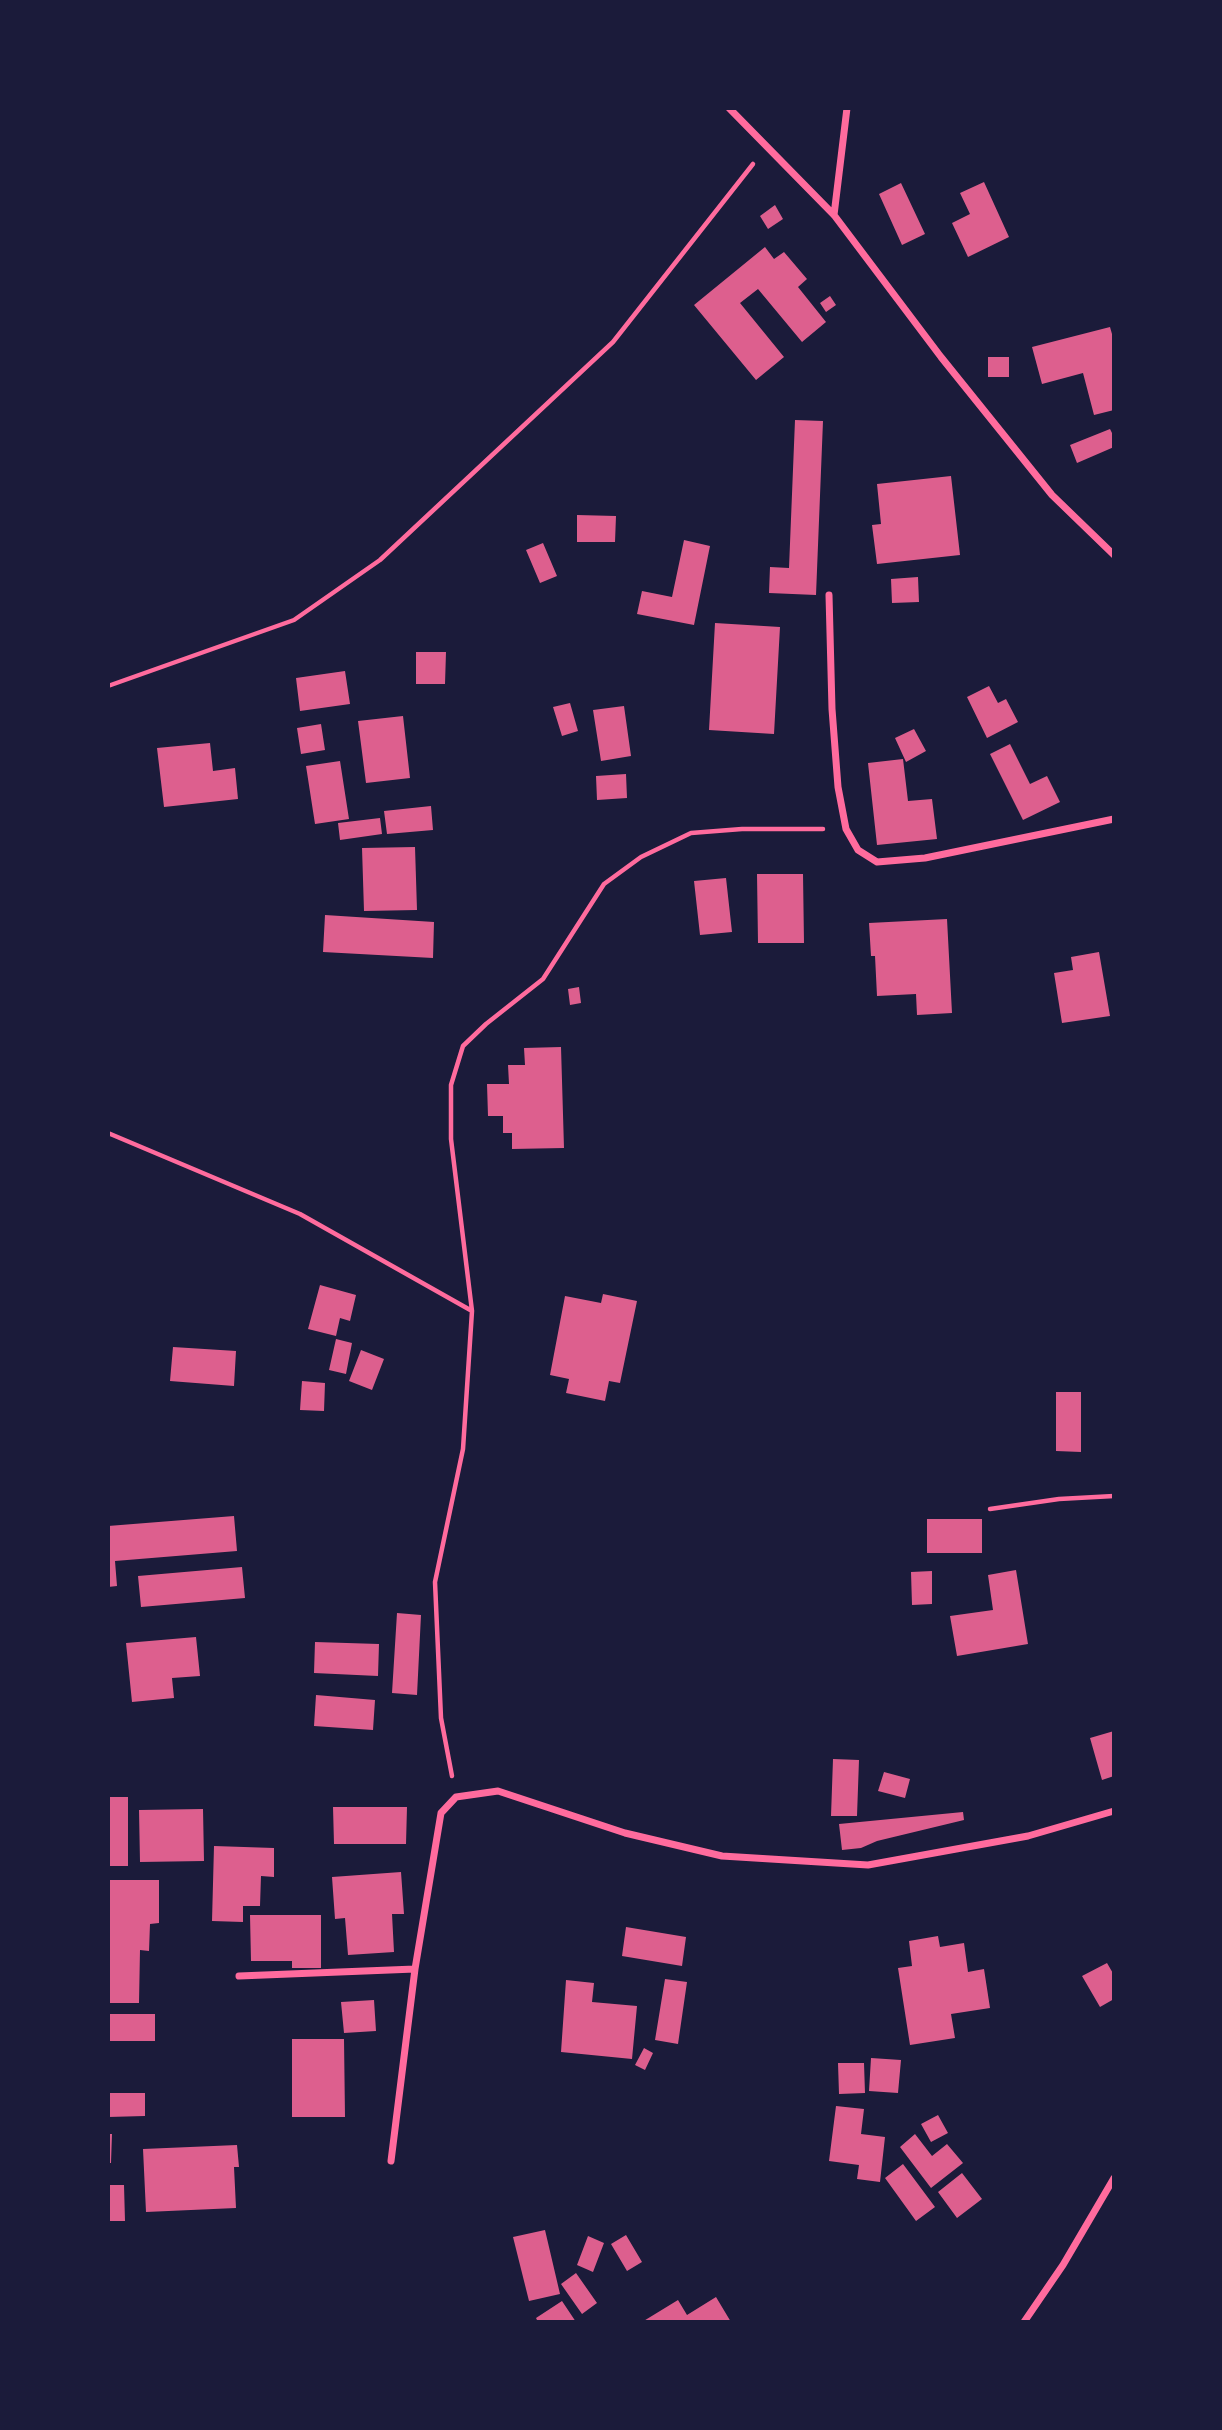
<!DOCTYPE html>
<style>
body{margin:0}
#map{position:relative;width:1222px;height:2430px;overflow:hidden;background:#1b1b3a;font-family:Jost,sans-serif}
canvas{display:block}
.frame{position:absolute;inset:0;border:110px solid #1b1b3a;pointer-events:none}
</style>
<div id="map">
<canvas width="1222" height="2430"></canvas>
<div class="frame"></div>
</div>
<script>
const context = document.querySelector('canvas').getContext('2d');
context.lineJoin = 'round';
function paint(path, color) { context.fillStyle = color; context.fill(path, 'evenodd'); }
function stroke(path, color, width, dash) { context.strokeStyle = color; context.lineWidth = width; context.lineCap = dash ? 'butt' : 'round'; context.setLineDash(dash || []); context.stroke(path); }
paint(new Path2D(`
 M984,182L1009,237L968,257L952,223L970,214L960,193Z
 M901,183L925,234L902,245L879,194Z
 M775,205L783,219L768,229L760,216Z
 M765,247L774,259L784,252L807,279L798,287L826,322L802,342L758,289L740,303L784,357L756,380L694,305Z
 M830,296L836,305L826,312L820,303Z
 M1110,327L1114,341V410L1094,415L1083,373L1042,384L1032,347Z
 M988,357H1009V377H988Z
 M795,420L823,421L816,595L769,593L770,567L789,568Z
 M1110,429L1114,437V447L1077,463L1070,445Z
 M951,476L960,555L877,564L872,525L881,524L877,484Z
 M577,515L616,516L615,542H577Z
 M684,540L710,546L694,625L637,614L642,591L672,597Z
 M543,543L557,576L540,583L526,550Z
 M918,577L919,602L892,603L891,579Z
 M715,623L780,627L774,734L709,730Z
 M416,652H446L445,684H416Z
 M345,671L350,704L300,711L296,678Z
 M989,686L998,703L1006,699L1018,722L987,738L967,697Z
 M570,703L578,731L562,736L553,707Z
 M624,706L631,756L601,761L593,710Z
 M403,716L410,778L366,783L358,721Z
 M321,724L325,750L301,754L297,728Z
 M914,729L926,751L906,762L895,738Z
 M210,743L213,771L235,768L238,799L164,807L157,748Z
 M1010,744L1030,784L1047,776L1060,802L1023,820L990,754Z
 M903,759L908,801L932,799L937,839L877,845L868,763Z
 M340,761L349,819L315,824L306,766Z
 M626,774L627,798L597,800L596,776Z
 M431,806L433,830L387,834L384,811Z
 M380,818L382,834L340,840L338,823Z
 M415,847L417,910L364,911L362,848Z
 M757,874H803L804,943H758Z
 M726,878L732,932L700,935L694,881Z
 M325,915L434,922L433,958L323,952Z
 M947,919L952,1013L917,1015L916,994L877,996L875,956H871L869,923Z
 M1099,952L1110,1016L1062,1023L1054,973L1073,970L1071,957Z
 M579,987L581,1003L570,1005L568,989Z
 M561,1047L564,1148L512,1149V1133H503V1116H488L487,1084H509L508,1065H525L524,1048Z
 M320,1285L356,1295L350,1321L340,1318L336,1336L308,1329Z
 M603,1294L637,1301L620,1383L609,1381L605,1401L566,1393L569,1379L550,1375L565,1296L601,1303Z
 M336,1339L352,1343L346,1374L329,1370Z
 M173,1347L236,1351L234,1386L170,1381Z
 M361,1350L384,1359L372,1390L349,1381Z
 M302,1381L325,1383L324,1411L300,1410Z
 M1056,1392H1081V1452L1056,1451Z
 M234,1516L237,1551L115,1561L117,1586L108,1587V1526Z
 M927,1519H982V1553H927Z
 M242,1567L245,1598L141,1607L138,1576Z
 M1016,1570L1028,1644L957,1656L950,1616L993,1610L988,1575Z
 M932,1571V1604L912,1605L911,1572Z
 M397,1613L421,1615L417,1695L392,1693Z
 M196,1637L200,1676L172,1678L174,1698L132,1702L126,1643Z
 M315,1642L379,1644L378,1676L314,1673Z
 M316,1695L375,1700L373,1730L314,1726Z
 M1114,1731V1776L1102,1780L1090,1738Z
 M833,1759L859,1760L857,1816H831Z
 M884,1772L910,1779L905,1798L878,1791Z
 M108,1797H128V1866H108Z
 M333,1807H407L406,1844H334Z
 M203,1809L204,1861L140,1862L139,1810Z
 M963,1812L964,1820L877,1841L861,1848L842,1850L839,1824Z
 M214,1846L274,1848V1877L261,1876L260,1906H243V1922L212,1921Z
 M401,1872L404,1914H392L394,1952L348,1955L345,1918L335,1919L332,1877Z
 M108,1880H159V1923L150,1924L149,1951L140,1950L139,2003H108Z
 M250,1915H321V1968H292V1961H251Z
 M626,1927L686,1937L682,1966L622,1956Z
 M938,1936L940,1947L964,1943L968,1972L984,1969L990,2008L951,2014L955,2038L910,2045L898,1968L912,1966L909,1941Z
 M1107,1963L1114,1975V1999L1100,2007L1082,1976Z
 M665,1979L687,1982L678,2044L655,2040Z
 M566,1980L594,1983L592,2002L637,2006L632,2059L561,2052Z
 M374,2000L376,2031L344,2033L341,2002Z
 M108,2014H155V2041H108Z
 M292,2039H344L345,2117H292Z
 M644,2048L653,2053L645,2070L635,2065Z
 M871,2058L901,2060L898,2093L869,2091Z
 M838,2063H864L865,2093L839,2094Z
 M108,2093H145V2116L108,2117Z
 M836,2106L864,2109L861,2134L885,2137L880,2182L857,2179L859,2165L829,2161Z
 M938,2115L948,2133L931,2142L921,2124Z
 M108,2134H112L111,2163H108Z
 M915,2134L932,2156L947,2144L963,2163L931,2188L900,2147Z
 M237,2145L239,2167H234L236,2208L146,2212L143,2149Z
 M903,2164L935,2207L916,2221L885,2178Z
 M962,2173L982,2199L957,2218L938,2192Z
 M108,2185H124L125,2221H108Z
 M545,2230L560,2294L529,2301L513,2237Z
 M626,2235L642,2262L627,2271L611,2244Z
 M588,2236L604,2243L593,2272L577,2265Z
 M576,2273L597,2303L582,2314L561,2284Z
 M716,2297L731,2322H642L678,2300L687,2315Z
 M562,2301L576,2322H538L536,2318Z`), '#dd5f8e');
stroke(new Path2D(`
 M108,686L294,620L380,560L613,342L753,164
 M108,1133L300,1214L472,1311
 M990,1509L1059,1499L1114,1496
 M452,1776L441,1718L435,1582L463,1449L472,1311L451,1139V1085L463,1046L486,1024L543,979L604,884L641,857L691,833L742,829H823`), '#ff6b9d', 4.5);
stroke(new Path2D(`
 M729,108L834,215L941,357L1052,495L1114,555
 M834,215L847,108
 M829,595L832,709L838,787L846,829L858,850L877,862L925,858L1114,819
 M239,1976L415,1969
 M391,2161L415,1969L441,1813L456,1797L498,1791L625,1833L722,1856L868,1865L1028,1836L1114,1811
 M1024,2322L1063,2265L1114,2178`), '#ff6b9d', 7);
</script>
